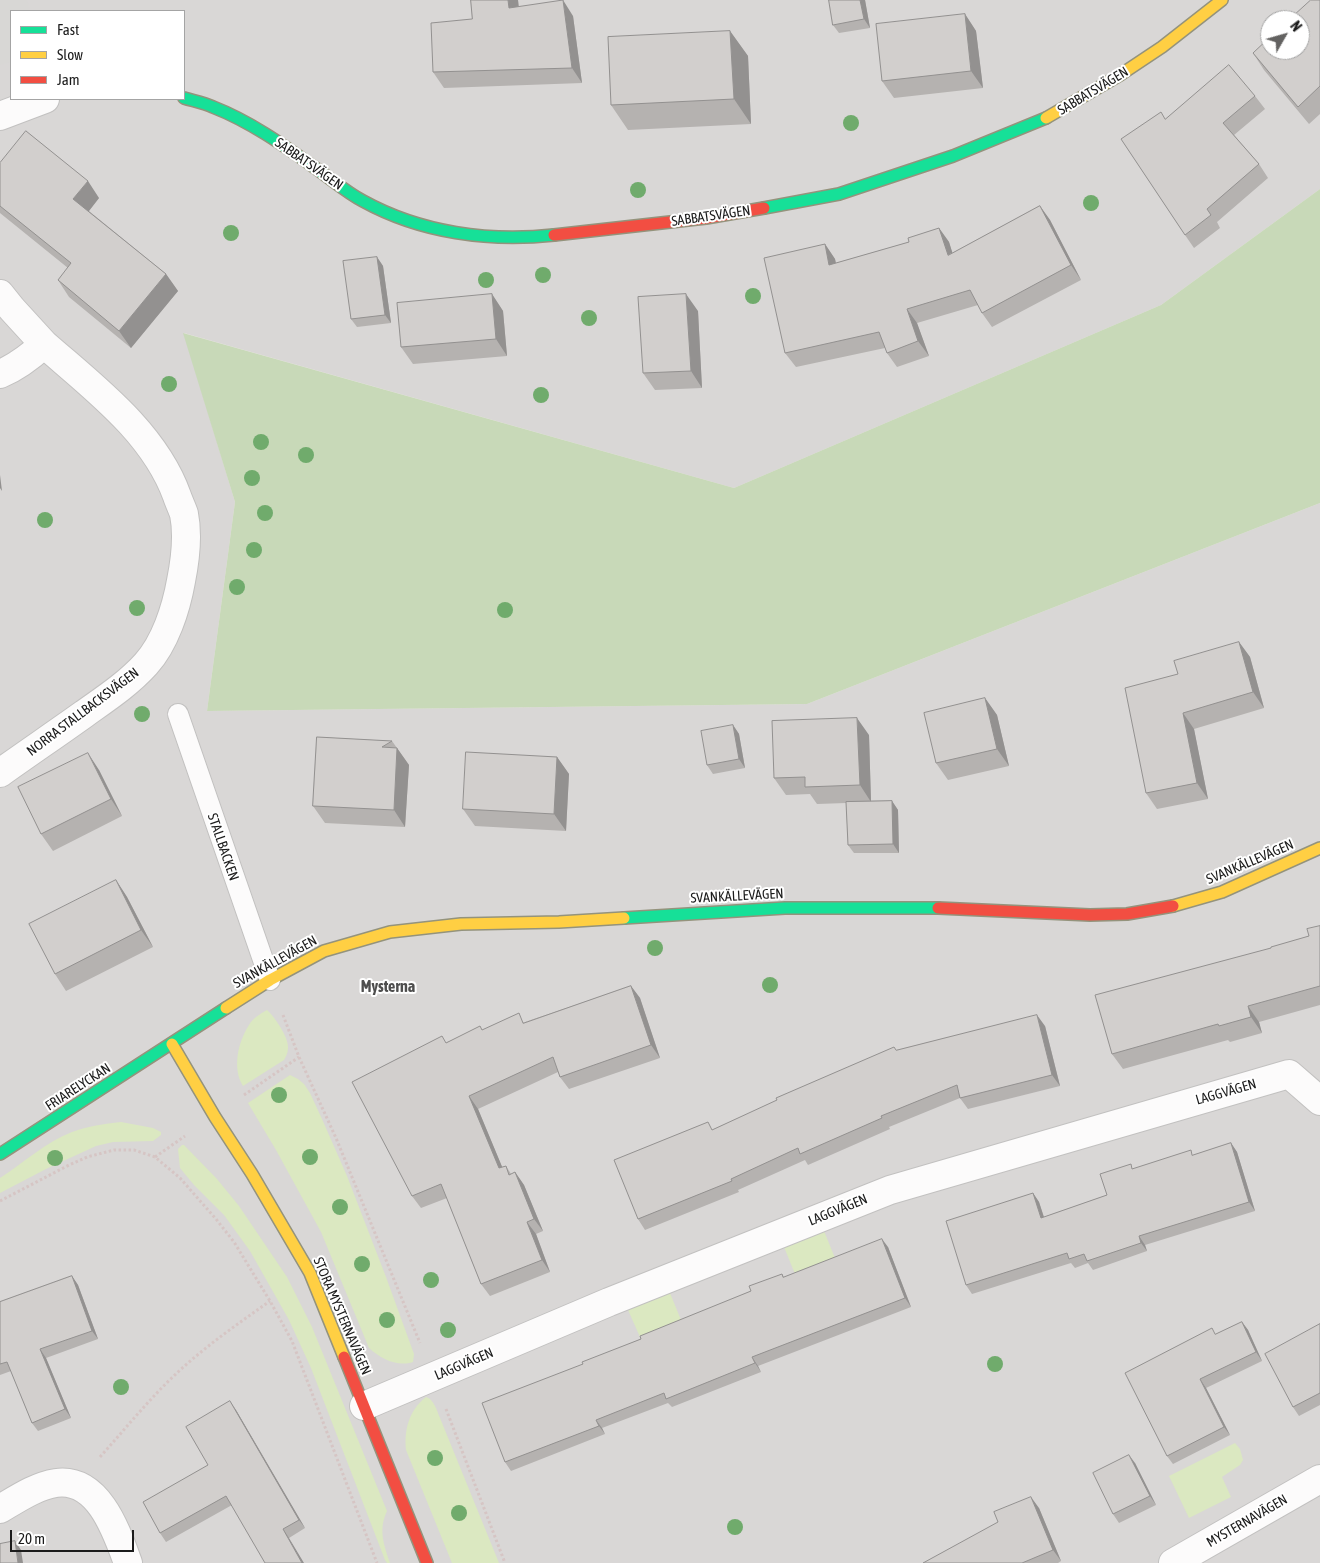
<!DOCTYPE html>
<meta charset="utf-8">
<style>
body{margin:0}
#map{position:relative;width:1320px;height:1563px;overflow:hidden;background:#eae7e4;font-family:"Asap Condensed",sans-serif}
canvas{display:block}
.legend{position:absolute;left:10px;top:10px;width:175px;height:90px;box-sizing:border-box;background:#fff;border:1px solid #a4a4a4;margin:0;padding:6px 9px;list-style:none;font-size:15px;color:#1b1b1b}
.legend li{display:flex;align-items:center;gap:10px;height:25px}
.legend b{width:25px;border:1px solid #a4a4a4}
.north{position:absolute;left:1260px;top:10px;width:50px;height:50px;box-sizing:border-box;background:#fff;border:1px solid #a4a4a4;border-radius:50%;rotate:52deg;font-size:14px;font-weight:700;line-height:20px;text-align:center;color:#1b1b1b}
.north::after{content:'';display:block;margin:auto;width:18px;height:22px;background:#636261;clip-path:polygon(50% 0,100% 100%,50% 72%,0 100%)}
.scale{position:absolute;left:10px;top:1530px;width:124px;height:22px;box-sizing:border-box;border:2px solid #1b1b1b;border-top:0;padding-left:6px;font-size:15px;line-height:18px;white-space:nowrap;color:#1b1b1b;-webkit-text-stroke:4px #fff;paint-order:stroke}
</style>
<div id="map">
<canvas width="1320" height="1563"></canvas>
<ul class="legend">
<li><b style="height:6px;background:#16e098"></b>Fast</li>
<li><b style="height:6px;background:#ffcf43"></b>Slow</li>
<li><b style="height:6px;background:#f24e42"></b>Jam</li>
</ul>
<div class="north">N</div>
<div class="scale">20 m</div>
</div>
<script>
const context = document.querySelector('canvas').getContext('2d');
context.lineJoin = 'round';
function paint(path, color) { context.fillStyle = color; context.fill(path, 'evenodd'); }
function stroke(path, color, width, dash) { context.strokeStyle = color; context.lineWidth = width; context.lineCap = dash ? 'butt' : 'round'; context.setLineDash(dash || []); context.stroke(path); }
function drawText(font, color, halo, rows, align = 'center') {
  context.font = font + ' "Asap Condensed",sans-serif'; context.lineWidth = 4; context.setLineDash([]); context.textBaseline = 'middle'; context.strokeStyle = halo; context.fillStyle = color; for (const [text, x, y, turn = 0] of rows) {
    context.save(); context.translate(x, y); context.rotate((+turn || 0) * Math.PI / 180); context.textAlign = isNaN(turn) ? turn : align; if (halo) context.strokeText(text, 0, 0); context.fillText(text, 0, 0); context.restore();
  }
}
paint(new Path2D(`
 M0,0H1320V189L1161,305L734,488L184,333L235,502L207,711L807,704L1320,503V1563H0ZM11,11H184V99H11ZM1270,20H1300V50H1270Z`), '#d9d7d6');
paint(new Path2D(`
 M267,1010C275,1017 289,1038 288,1048C288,1053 286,1056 284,1060L243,1086C232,1068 238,1042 249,1025C253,1018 260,1014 267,1010Z
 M290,1075L298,1079L304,1084L310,1093L322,1119L347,1176L386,1277L414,1354L413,1362C397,1367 381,1359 369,1348L321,1232L276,1150L248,1103Z
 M121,1122L153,1128L161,1132V1135L153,1141L113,1142L96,1146L46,1169L0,1193V1178C23,1163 46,1142 72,1132C88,1126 104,1124 121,1122Z
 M182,1145H184L217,1179L239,1206L287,1277L312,1327L387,1511C378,1530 384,1545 390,1563H387L385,1560L311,1368L289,1320L250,1251L224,1215L194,1185L180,1168L178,1149Z
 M824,1231L835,1258L795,1274L784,1247Z
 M670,1293L681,1320L640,1337L628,1310Z
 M426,1397C434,1399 437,1411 440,1418L499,1563H452L406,1450C404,1430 409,1410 426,1397Z
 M1235,1443L1240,1449L1243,1460L1240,1465L1222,1477L1231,1497L1189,1518L1169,1476Z`), '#dbe8c1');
paint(new Path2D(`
 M1320,189V503L807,704L207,711L235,502L183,333L734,488L1161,305Z`), '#c8d9b8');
paint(new Path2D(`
 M0,0H27L30,11H11V62L0,65Z`), '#d8d7d5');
const lane = new Path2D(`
 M178,714L270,980`);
const street = new Path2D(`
 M0,116L45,99
 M0,294L12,309L44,344C30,357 17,367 0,374
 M0,773C28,753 56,734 84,714C105,699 128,684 146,664C165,643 176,609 181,581C185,561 188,534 184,514C182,508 179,502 177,496C154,432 93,387 44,344
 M364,1406L609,1302L890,1190L1289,1074L1320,1101
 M0,1509C17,1499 36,1486 56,1483C99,1477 117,1533 128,1563
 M1173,1563L1320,1479`);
const fast = new Path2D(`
 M184,98C194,101 204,103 213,107C249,121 282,144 314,167C330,178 346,192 363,201C421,233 489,242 554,235
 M764,208L839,194L953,156L1046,118
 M624,918L785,908H938
 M0,1154L226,1008`);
const slow = new Path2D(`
 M1046,118L1120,75L1162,47L1222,0
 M1173,906L1222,892L1320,848
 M226,1008L270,980L324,951L390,932L461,924L559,922L624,918
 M172,1044L215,1117L252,1174L310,1273L344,1357`);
const jam = new Path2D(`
 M554,235L706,218L764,208
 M938,908L1090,915L1127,914L1173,906
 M344,1357L427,1563`);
stroke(lane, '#c2c1c0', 22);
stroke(street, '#c2c1c0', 30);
stroke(fast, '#94937c', 14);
stroke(slow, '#94937c', 14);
stroke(jam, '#94937c', 14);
stroke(new Path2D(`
 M283,1015L299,1057L336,1138L420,1343
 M244,1095L299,1057
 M155,1157L185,1136
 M0,1201L69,1165L87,1157L114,1150H134L155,1157L180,1178L216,1219L234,1242L270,1301L292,1341L377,1563
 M446,1409L505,1563
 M100,1457C126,1428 150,1398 178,1372C207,1345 239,1323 270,1301`), '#d6c5c4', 3, [2.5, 2.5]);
stroke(lane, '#fcfbfb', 20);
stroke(street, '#fcfbfb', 28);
stroke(fast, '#16e098', 11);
stroke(slow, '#ffcf43', 11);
stroke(jam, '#f24e42', 11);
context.fillStyle = '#70ab6c';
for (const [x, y] of [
 [851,123],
 [638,190],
 [1091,203],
 [231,233],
 [543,275],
 [486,280],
 [753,296],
 [589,318],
 [169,384],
 [541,395],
 [261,442],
 [306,455],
 [252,478],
 [265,513],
 [45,520],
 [254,550],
 [237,587],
 [137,608],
 [505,610],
 [142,714],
 [655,948],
 [770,985],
 [279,1095],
 [310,1157],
 [55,1158],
 [340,1207],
 [362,1264],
 [431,1280],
 [387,1320],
 [448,1330],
 [995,1364],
 [121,1387],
 [435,1458],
 [459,1513],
 [735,1527]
]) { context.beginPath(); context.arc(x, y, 8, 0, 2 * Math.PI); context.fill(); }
paint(new Path2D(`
 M471,0H518L519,7L573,16L582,83L444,88L433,72L472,19Z
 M829,0H865L870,28L839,33L833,25Z
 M1320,0V114L1309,124L1264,70L1253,53Z
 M965,14L976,31L983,88L894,98L882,81Z
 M730,31L748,56L751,124L628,130L611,105Z
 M1255,96L1265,109L1234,135L1259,164L1268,178L1217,222L1220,228L1194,248L1185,235L1165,119Z
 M0,163L99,198L89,211L166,274L178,291L131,348L69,297L58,280L68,268L0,213Z
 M1040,206L1050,220L1081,280L992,327L982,313L978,305L917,323L929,356L897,367L887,353L885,348L796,367L785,353L825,244L835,259L836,263L909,242L939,228L949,242L952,253Z
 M377,257L383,266L391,323L357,327L351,319Z
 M492,294L503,311L507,356L413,364L401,347Z
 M698,311L702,388L655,390L643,373Z
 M1239,642L1250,657L1264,708L1194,729L1208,799L1157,809L1146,793L1178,674Z
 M985,698L997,715L1009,766L948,780L936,763Z
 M733,725L739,734L745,768L713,774L707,765Z
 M869,735L871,801H892L898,810L899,853H854L848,845L846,803L817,804L810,794L786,795L774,778Z
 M317,737L392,741L409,765L405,827L325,823L313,806Z
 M557,757L569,774L566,831L475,826L463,809Z
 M99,770L122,816L53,851L41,834Z
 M116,880L127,897L153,947L66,991L55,974Z
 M1320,926V1005L1259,1022L1262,1033L1230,1042L1228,1040L1123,1069L1112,1054L1271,948L1309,936Z
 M631,986L640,998L660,1058L569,1089L560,1077L558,1072L478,1109L502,1167L506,1166L511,1174L515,1172L524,1185L543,1231L536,1234L550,1272L490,1296L481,1284L447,1198L421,1208L412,1196L447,1042L483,1030L525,1022Z
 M1045,1026L1060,1086L968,1109L960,1098L889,1127L890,1129L808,1165L805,1160L738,1190L739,1192L645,1230L638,1219L714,1129L896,1050Z
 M1231,1143L1237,1152L1255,1211L1145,1245L1147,1251L1093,1270L1088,1263L1075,1268L1071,1263L972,1294L966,1285L1033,1193L1039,1202L1044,1217L1107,1195L1194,1155Z
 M888,1247L911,1307L758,1366L761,1372L672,1407L668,1403L602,1428L605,1434L511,1471L505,1462L583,1364L751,1291L782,1274L784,1277Z
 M72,1276L78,1285L98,1339L46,1358L71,1418L38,1431L32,1423L11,1371L0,1375V1302Z
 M1242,1322L1248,1330L1262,1361L1206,1388L1230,1435L1173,1464L1167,1456L1216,1334Z
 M1320,1324V1405L1299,1416L1293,1407Z
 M236,1410L305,1528L289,1538L232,1505L166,1542L160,1533L208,1465Z
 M1135,1463L1156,1505L1119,1523L1113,1514Z
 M1039,1508L1061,1561L1058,1563H923Z`), '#b5b2b0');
paint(new Path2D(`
 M508,0H518L520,24L509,8Z
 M563,0L573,16L582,83L572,68Z
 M860,0H865L870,28L864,19Z
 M965,14L976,31L983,88L971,71Z
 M730,31L748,56L751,124L734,99Z
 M88,181L99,198L85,216L73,199Z
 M1040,206L1050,220L1081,280L1071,265Z
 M939,228L949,242L958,270L948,255Z
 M825,244L835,259L839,280L829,265Z
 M377,257L383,266L391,323L385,315Z
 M166,274L178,291L131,348L119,331Z
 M492,294L503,311L507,356L496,339Z
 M686,294L698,311L702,388L691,371Z
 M907,309L917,323L929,356L918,341Z
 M0,475L2,491L0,488Z
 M1239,642L1250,657L1264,708L1253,692Z
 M985,698L997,715L1009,766L997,749Z
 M1183,713L1194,729L1208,799L1197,783Z
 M857,718L869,735L871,802L860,785Z
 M733,725L739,734L745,768L739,759Z
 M397,748L409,765L405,827L394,810Z
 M88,753L99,770L122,816L111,799Z
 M557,757L569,774L566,831L554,814Z
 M892,801L898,810L899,853L893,844Z
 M116,880L127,897L153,947L141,930Z
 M631,986L640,998L660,1058L651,1045Z
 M1248,1006L1259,1022L1262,1033L1251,1017Z
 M1037,1015L1045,1026L1060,1086L1052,1075Z
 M469,1096L478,1109L508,1181L499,1168Z
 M1231,1143L1237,1152L1255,1211L1249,1202Z
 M515,1172L524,1185L543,1231L534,1219Z
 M1033,1193L1039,1202L1047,1227L1041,1218Z
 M527,1222L536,1234L550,1272L542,1260Z
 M1139,1236L1145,1245L1147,1251L1141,1243Z
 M882,1239L888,1247L911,1307L905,1298Z
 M72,1276L78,1285L98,1339L92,1331Z
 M1242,1322L1248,1330L1262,1361L1256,1352Z
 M40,1349L46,1358L71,1418L65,1409Z
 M752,1357L758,1366L761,1372L755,1363Z
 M1200,1379L1206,1388L1230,1435L1224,1427Z
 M230,1401L236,1410L305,1528L299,1520Z
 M596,1420L602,1428L605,1434L599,1426Z
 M1129,1455L1135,1463L1156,1505L1150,1496Z
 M1031,1497L1039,1508L1061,1561L1053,1550Z
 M283,1529L289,1538L304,1563H302Z
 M15,1541L21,1550L23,1563H18Z`), '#939190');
const building = new Path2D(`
 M471,0H508L509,8L563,0L572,68L433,72L431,23L472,19Z
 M829,0H860L864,19L833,25Z
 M1311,0H1320V86L1298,107L1253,53L1270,37V50H1300V20H1289Z
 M965,14L971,71L882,81L876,24Z
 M730,31L734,99L611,105L608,37Z
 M1229,65L1255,96L1223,123L1259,164L1207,209L1211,215L1185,235L1121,139L1161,112L1165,119Z
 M26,131L88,181L73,199L166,274L119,331L58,280L71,263L0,206V163Z
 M1040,206L1071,265L982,313L970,290L907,309L918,341L887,353L879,332L785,353L764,258L825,244L829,265L909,242L908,238L939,228L948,255Z
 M377,257L385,315L351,319L343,261Z
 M492,294L496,339L401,347L397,303Z
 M686,294L691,371L643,373L638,297Z
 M1239,642L1253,692L1183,713L1197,783L1146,793L1125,688L1178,674L1174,661Z
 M985,698L997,749L936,763L924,713Z
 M857,718L860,785L805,787V777L774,778L772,721Z
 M733,725L739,759L707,765L701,731Z
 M317,737L392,741L382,747L397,748L394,810L313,806Z
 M466,752L557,757L554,814L463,809Z
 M88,753L111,799L41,834L18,787Z
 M892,801L893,844L848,845L846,802Z
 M116,880L141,930L55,974L29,924Z
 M1320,926V986L1248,1006L1251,1017L1219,1026L1218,1024L1112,1054L1095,995L1271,948V947L1309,936L1307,929Z
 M631,986L651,1045L560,1077L553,1057L469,1096L499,1168L506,1166L509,1175L515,1172L534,1219L527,1222L542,1260L481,1284L441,1184L412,1196L352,1082L442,1036L446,1043L480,1026L482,1030L519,1013L523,1023Z
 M1037,1015L1052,1075L960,1098L957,1085L881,1116L882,1118L800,1154L798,1148L731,1179L732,1181L638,1219L614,1160L708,1122L712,1130L777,1100L776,1098L894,1047L896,1050Z
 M1231,1143L1249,1202L1139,1236L1141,1243L1087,1261L1084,1254L1069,1259L1067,1253L966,1285L946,1221L1033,1193L1041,1218L1107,1195L1100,1174L1131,1164L1132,1169L1191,1150L1192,1155Z
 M882,1239L905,1298L752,1357L755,1363L666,1399L664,1393L596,1420L599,1426L505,1462L482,1403L583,1364L582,1362L641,1339L640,1336L751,1291L749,1286L782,1274L783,1277Z
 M72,1276L92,1331L40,1349L65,1409L32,1423L7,1362L0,1364V1302Z
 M1242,1322L1256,1352L1200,1379L1224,1427L1167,1456L1125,1373L1212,1328L1215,1334Z
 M1320,1324V1393L1293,1407L1265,1354Z
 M230,1401L299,1520L283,1529L302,1563H265L226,1496L160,1533L143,1502L208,1465L186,1427Z
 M1129,1455L1150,1496L1113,1514L1093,1473Z
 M1031,1497L1053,1550L1022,1563H923L998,1522L994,1512Z
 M15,1541L18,1563H0V1544Z`);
paint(building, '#d2cfcd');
stroke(building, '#939190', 1);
drawText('14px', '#1b1b1b', '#fff', [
 ["SABBATSVÄGEN",1093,91,-31],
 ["SABBATSVÄGEN",309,164,35],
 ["SABBATSVÄGEN",711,216,-8],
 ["NORRA STALLBACKSVÄGEN",83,712,-37],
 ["STALLBACKEN",223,847,71],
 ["SVANKÄLLEVÄGEN",1250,862,-23],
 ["SVANKÄLLEVÄGEN",737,896,-3],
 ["SVANKÄLLEVÄGEN",275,962,-29],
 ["FRIARELYCKAN",78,1087,-33],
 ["LAGGVÄGEN",1226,1092,-16],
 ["LAGGVÄGEN",838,1210,-22],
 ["STORA MYSTERNAVÄGEN",342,1316,67],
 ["LAGGVÄGEN",464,1364,-23],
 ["MYSTERNAVÄGEN",1247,1521,-30]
]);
drawText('bold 16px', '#4e4e4e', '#fff', [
 ["Mysterna",388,987]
]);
</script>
